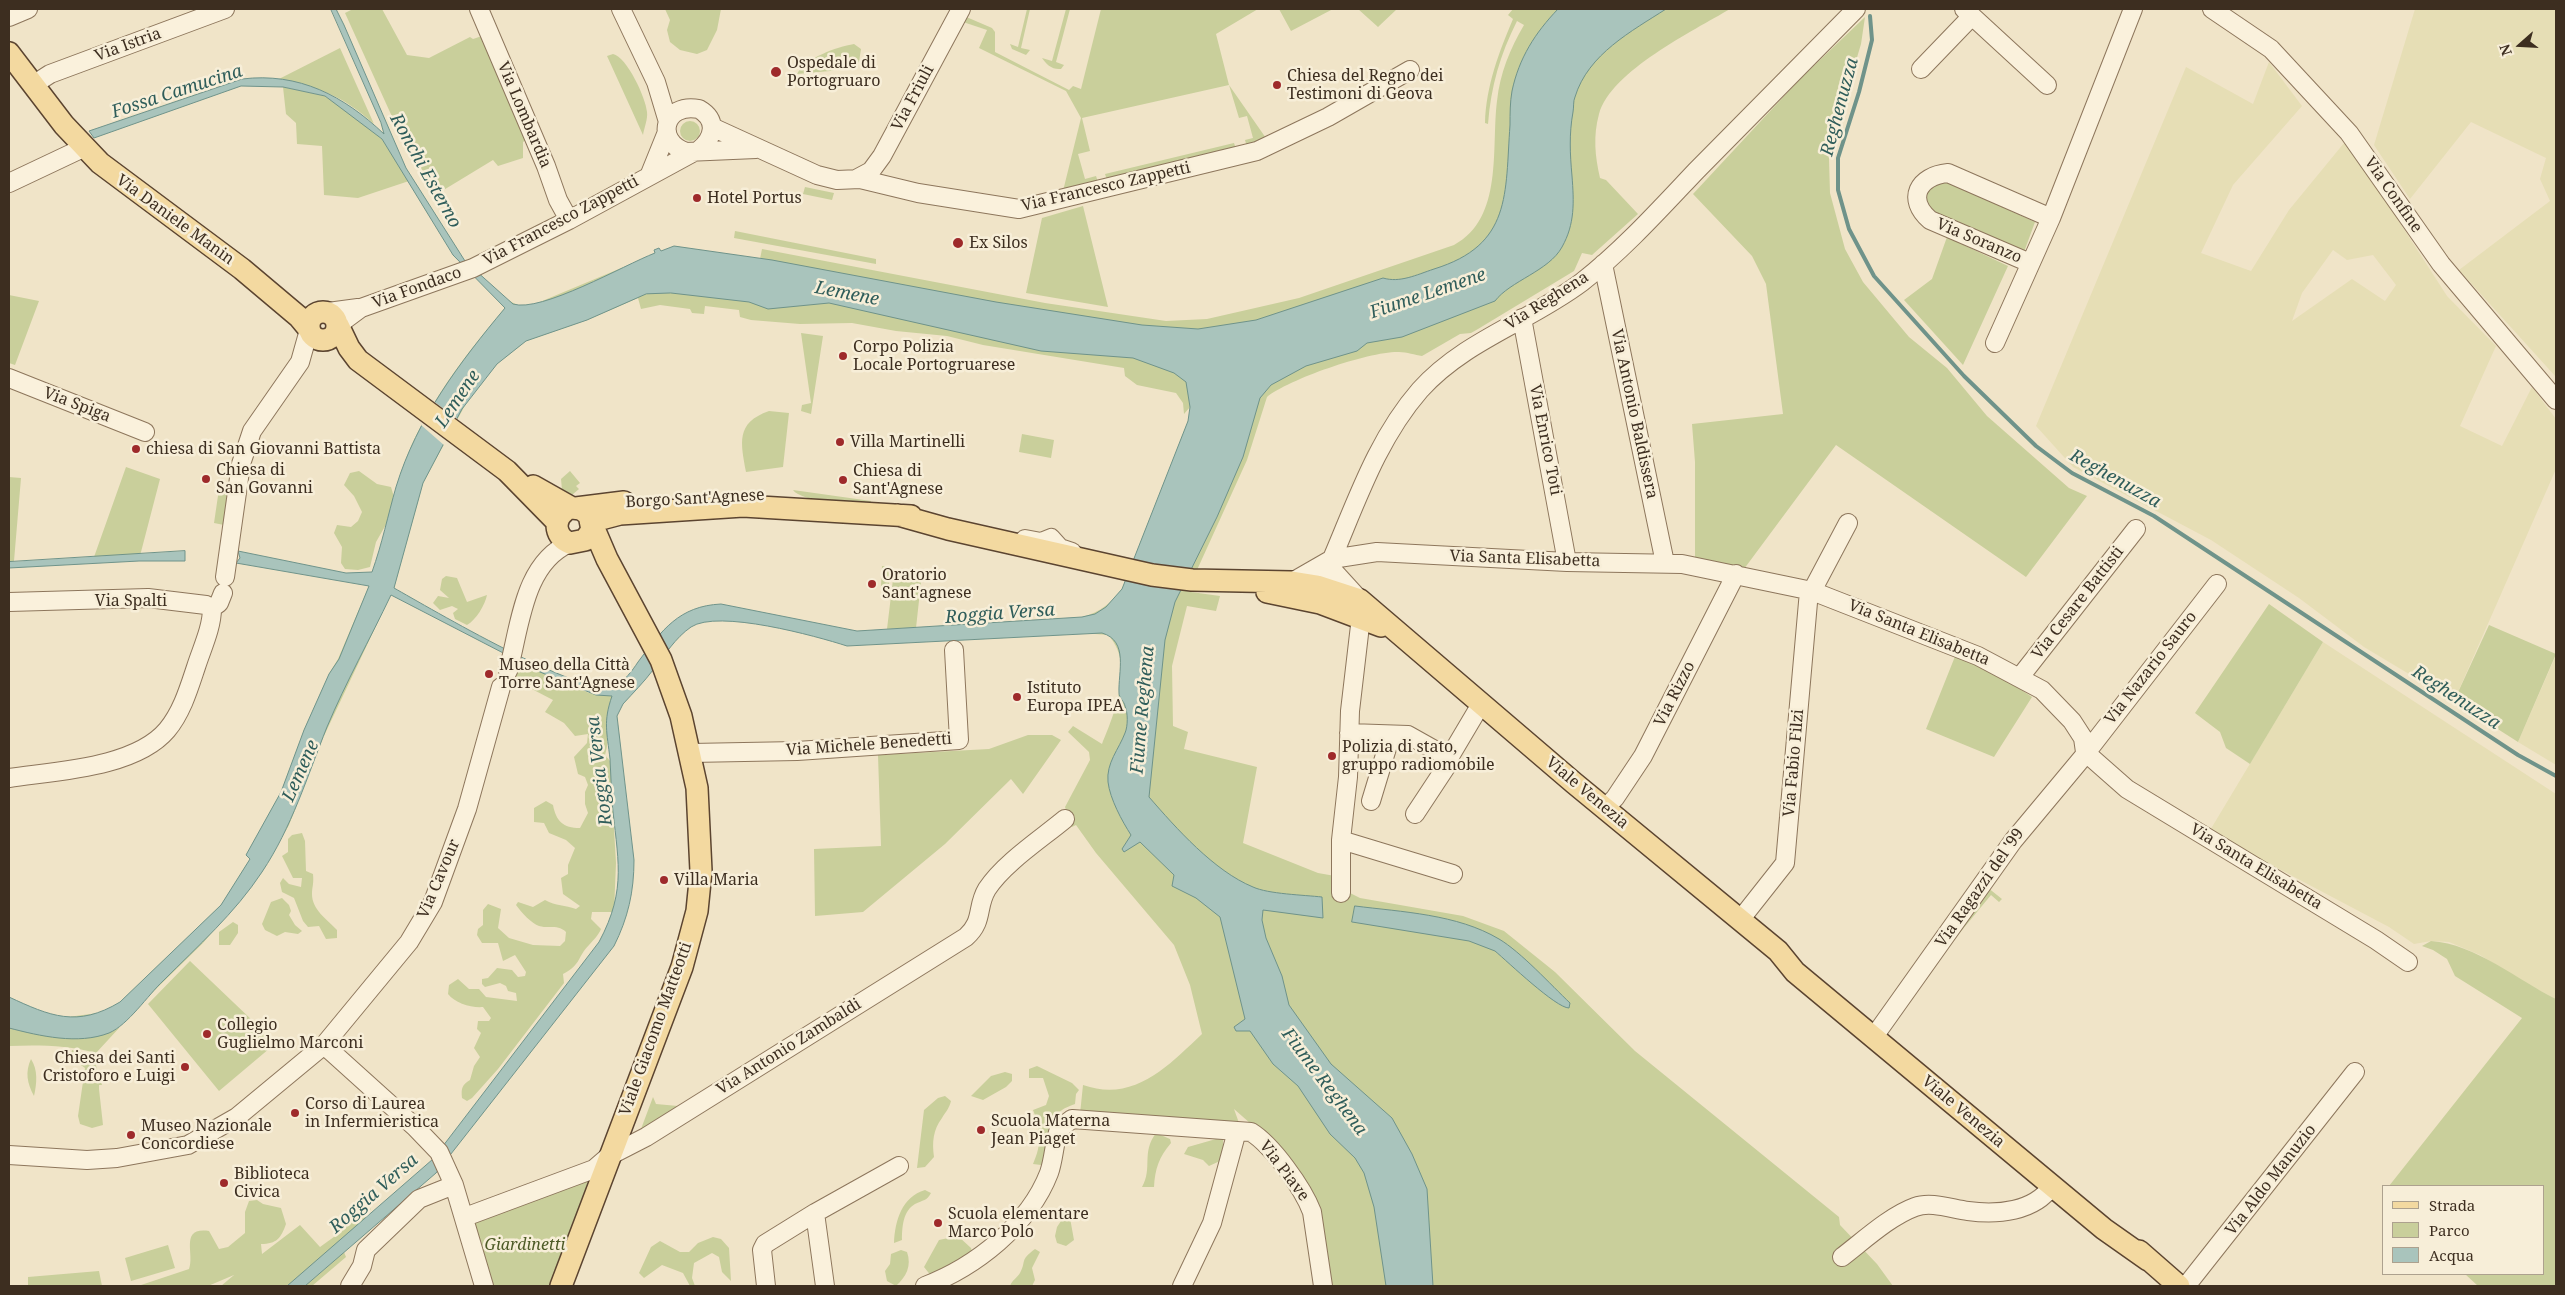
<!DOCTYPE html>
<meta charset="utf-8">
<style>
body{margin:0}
#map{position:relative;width:2565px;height:1295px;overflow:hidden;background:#f0e4c8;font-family:"Noto Serif",serif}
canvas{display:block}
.frame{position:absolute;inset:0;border:10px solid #3d2e20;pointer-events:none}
.legend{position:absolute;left:2382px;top:1185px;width:162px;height:90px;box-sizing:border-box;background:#f7eed8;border:1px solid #ada18e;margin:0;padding:6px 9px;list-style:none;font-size:15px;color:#3d2e20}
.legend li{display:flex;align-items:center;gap:10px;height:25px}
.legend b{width:25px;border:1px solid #ada18e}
.north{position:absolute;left:2495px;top:20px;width:50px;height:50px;-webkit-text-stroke:4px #f7eed8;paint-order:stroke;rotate:251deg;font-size:14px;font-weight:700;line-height:20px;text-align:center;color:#3d2e20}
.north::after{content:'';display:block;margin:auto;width:18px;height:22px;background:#3d2e20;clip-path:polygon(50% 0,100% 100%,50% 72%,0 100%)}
</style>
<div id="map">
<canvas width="2565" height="1295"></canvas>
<div class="frame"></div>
<ul class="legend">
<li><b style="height:6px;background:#f3d9a0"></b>Strada</li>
<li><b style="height:14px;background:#c9cf9b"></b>Parco</li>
<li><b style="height:14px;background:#a9c4bc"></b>Acqua</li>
</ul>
<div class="north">N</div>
</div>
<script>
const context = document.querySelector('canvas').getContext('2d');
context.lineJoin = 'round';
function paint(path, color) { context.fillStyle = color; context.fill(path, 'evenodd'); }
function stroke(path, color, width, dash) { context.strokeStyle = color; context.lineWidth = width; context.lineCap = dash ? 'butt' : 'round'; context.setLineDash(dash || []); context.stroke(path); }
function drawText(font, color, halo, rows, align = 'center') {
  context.font = font + ' "Noto Serif",serif'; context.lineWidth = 5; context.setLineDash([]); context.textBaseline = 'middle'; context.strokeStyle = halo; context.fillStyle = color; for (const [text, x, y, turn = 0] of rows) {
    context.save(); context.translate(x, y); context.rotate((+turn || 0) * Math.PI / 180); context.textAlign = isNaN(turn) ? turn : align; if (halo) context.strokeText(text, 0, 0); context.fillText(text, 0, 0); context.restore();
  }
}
paint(new Path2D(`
 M2415,9H2556V377L2459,270L2550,201L2540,179L2546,158L2471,122L2410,199L2374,145Z
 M2269,62L2302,106L2233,185L2201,253L2251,271L2289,210L2344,143L2382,195L2447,296L2496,346L2460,426L2502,446L2532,387L2556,419V469L2454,701L2364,647L2299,598L2211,540L2073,467L2036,426L2186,67L2253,104ZM2333,250L2347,260L2373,255L2396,285L2385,301L2352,279L2292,321L2302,293Z
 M2323,642L2556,794V999L2526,984L2480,955L2449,942L2431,941L2414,944L2389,927L2209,832Z
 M2556,655V765L2518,742Z`), '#e6deb5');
paint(new Path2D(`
 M353,9H382L407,55L429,58L470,37L473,39L482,36L526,140L523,142V158L498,166L493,160L437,194L399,132L345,13Z
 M665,9H721L717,30L707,50L697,54L680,50L670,42L667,30L670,20Z
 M1027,9H1030L1021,48L1030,50L1026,55L1012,49L1010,44L1018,47Z
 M1066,9H1070L1056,62L1064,65L1061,69C1052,70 1046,64 1042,58L1052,61Z
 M1101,9H1258L1216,34L1229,85L1268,141L1247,147L1245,140L1253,138L1247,116L1239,118L1229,85L1082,118L1090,151L1078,154L1085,179L1096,176L1098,182L1063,191L1081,118L1066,91L979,48L987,30L957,20L964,16L992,28L995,32V52L1069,90L1073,86L1081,89Z
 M1279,9H1333L1291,31Z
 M1358,9H1397L1378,27Z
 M1513,9H1730C1693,31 1611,71 1599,114C1593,136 1595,156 1600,178L1606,180L1638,214L1592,255L1582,253L1574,271L1478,329L1471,333L1460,334L1422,356C1415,355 1407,352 1399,352C1370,351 1289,379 1267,397L1247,460L1197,570L1191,592L1220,596L1216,611L1187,606L1172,666L1173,726L1188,732L1184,749L1257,767L1243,843L1318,873L1335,876L1336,886L1360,898L1463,916L1504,931L1555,972L1635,1051L1839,1217L1840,1225L1877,1264L1893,1286H1328L1318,1214L1267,1138L1234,1109L1239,1123L1080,1114L1083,1085C1134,1103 1168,1066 1202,1034L1190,985L1174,945L1096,853L1076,825L1072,827L1065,807L1090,760L1089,752L1068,732L1073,726L1102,744C1115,713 1135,663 1108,635L1082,633V617C1100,612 1110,604 1122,589L1188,421L1191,407L1189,398L1190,407L1184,414L1183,403L1176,393L1137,385L1125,376L1124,368L983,345L947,336L896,331L852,323L800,324L751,320L740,317L739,310L705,306L704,314L692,313L690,309L660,305L641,309L638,298L587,320L526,341L497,364L469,398L423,483L394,588L323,738L289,825L262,872L232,909L203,943L113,1031L120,1027L96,1053C67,1045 38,1045 9,1046V997L45,1014L60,1018L98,1013L112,1007L120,1002L221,905L250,859L246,855L281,792L304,730L329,674L338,659L369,586L387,526L388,521L376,542L370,567L358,570L345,569L341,563L342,547L334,533L337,525L351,527L358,521L362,512L354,496L344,485L350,473L359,471L377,484L391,487L394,497C410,426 459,362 505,308L508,300L521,307L535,304L674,246L760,259L762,249L1045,303L1166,321L1207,319L1299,298L1454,245C1504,218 1491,148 1497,101C1500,73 1510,49 1524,25L1517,21C1500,55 1491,86 1488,124L1485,123C1486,86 1499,52 1513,19L1508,15Z
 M1865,17L1861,44L1834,135L1829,159L1830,193L1845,249L1863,282L1909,337L1947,368L1987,416L2069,488L2087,496L2026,577L1836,445L1744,569L1695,559V462L1692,424L1783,414L1766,284L1752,256L1693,194L1800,79Z
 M854,44L861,49L859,62L850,67L830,71L797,74C806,58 836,47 854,44Z
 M340,48L374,124C343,96 318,86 277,80Z
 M613,54C627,57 646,98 647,112C648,119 644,128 643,135L607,56Z
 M283,87L325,96L351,114L382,139L409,181L358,198L324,195L322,146L297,144L296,123L286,114Z
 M680 131a10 10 0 1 1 20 0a10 10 0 1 1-20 0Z
 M1234,143L1236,149L1107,180L1105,174Z
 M1947,182L2035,222L2024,252L1924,209L1925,189L1932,183Z
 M805,187L834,193L832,200L803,194Z
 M1083,206L1108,307L1026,293L1042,218Z
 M735,231L876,259V264L734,238Z
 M1947,237L2008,266L1963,365L1904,300L1932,279Z
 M9,295L39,301L15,365L9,363Z
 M801,333L823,336L811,414L801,411L802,405L811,403Z
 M769,411L789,413L783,467L746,472C741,443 735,423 769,411Z
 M1022,434L1054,440L1051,458L1019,452Z
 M126,467L160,479L141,552L140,555L94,557Z
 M570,471L580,483L576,486L579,489L572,495L562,490L561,479Z
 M9,477L21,478L14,561L9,562Z
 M219,489L229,491L224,525L214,523Z
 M793,490L871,501L870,507C855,505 801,502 793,490Z
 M882,566H890L889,586H881Z
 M894,571L922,573L916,628L887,629Z
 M446,576L457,578L467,602L487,595C485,605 476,620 467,625L455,619L453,613L458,609L452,606L440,610L433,603L438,596L449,598L440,590L442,579Z
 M2269,604L2323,642L2250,764L2226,748L2220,732L2195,713Z
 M2489,625L2556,654L2518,742L2454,701Z
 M1956,654L1990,669L2032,697L1994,757L1926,729Z
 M516,660L589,693L613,696C602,721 612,733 605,755L610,761L616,863L614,912H592L591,919L601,929C598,936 594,939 589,945C577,957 582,964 563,974L564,983L498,1069L472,1098L467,1101L462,1098C461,1088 462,1085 470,1080L474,1066L480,1057L474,1048L481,1033L477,1029L478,1021H489L491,1018L483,1007C471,1008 455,1003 448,994L449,985L458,979L469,989H479L486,997L517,1001L516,993L508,991L506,986L500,983L485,987L482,984V979L488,978L497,968L512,970L518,977L525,976L526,972L515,955L503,961L498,943H482L477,935L478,929L483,925V910L488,904L501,909L498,928L509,938L533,945L560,946L565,941L566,932C557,924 549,929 539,926C532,924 521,912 516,905L518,902L533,907L545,900C556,906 565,905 576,909L580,906L563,894L561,878L568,874V865L575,848L566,840L549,833L544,823L534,822V808L546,801L553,805C556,821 563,828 580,828L588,813L585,804V792L588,785L585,777L578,774L574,757L587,743L588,734L575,736L564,723L545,712L553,700L528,687L511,672Z
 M1028,735H1052L1061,740L1023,794L1011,779L945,844L863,912L815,916L814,849L881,846L878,755L989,749Z
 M302,833L305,841L306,871L313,874C314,884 312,887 312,894C312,910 327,919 337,930V938L326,939L319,926L308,927L303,921L294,898L282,892L280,883L283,878L289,884L301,887L302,878H293L282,856L288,852V839L292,835Z
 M1987,887L2002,899L1999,902L1991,895L1934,964Z
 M282,898L289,905L291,911L289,915L295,925L302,931L298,934L285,932L277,936L265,930L262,924L271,902Z
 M233,922L238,925V933L230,945H219V932Z
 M2431,941C2476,944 2517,980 2556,999V1286H2478L2465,1274H2544V1186H2389L2522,1018L2455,976L2447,959L2433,950L2422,946Z
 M190,961L276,1043L219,1091L148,1004Z
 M72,1050L93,1056L102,1085H99V1089L103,1125L92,1128L80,1124L78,1116L85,1068L70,1057Z
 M31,1059C38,1070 37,1083 34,1096C27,1083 25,1072 31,1059Z
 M1037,1066L1072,1083L1079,1090L1076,1094L1075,1104C1052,1112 1057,1117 1051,1138C1049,1147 1044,1156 1041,1165L1033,1164C1042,1144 1041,1131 1033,1110L1046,1105L1049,1096L1043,1078H1029V1069Z
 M1005,1072L1012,1074V1081L1006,1087L983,1100L971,1096L991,1076Z
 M945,1096L951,1101C949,1109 946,1111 942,1118C933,1130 932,1142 934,1157L925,1167L917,1168L924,1110L938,1098Z
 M653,1097L656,1104L678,1106L641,1129Z
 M1156,1133L1170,1139L1171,1143C1159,1157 1155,1169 1154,1187H1142C1153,1168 1141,1153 1156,1133Z
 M1223,1137V1151L1220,1161L1209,1166L1203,1160L1184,1154L1188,1147Z
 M597,1175L553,1286H492L471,1220Z
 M925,1190L931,1193C927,1201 923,1200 915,1204C903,1211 902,1227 902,1240L894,1243C895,1220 902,1197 925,1190Z
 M257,1200L263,1204L281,1208L286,1224C281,1238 277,1244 261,1244L262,1254L300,1225L320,1247L338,1234L350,1211L366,1205L371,1209L362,1222L317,1263L287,1286H221L234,1275L208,1286H138L189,1269C195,1254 179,1227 209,1231L219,1249L228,1247L245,1233V1212L249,1201Z
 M1065,1215L1070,1218L1074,1240L1066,1246L1057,1243L1055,1236L1057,1227Z
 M958,1236L971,1248L973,1256L932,1277L924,1267L939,1240Z
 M713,1237L721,1239L729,1248L731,1281L722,1272L719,1257L712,1253L694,1263L692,1278L695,1286H690L683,1273L662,1265L644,1278L639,1273L651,1247L660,1241L680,1252H689L698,1243Z
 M168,1245L175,1268L131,1281L125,1258Z
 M1035,1249L1040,1252L1032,1268L1035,1280L1032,1286H1010C1012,1280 1017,1278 1020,1273C1027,1260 1019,1261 1035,1249Z
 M901,1250L907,1252C912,1266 906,1277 896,1286L887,1281L885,1271L890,1264L891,1254Z
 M344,1252L346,1257L312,1286H305Z
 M99,1271L102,1286H28V1277Z`), '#c9cf9b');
const water = new Path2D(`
 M331,9H336L344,25L406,168L465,261L513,304C541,313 624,265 655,253L654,250L659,248L661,251L674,246L772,260L996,302L1142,325L1198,329L1256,320L1383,278C1400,283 1416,275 1434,269C1512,245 1505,194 1510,125C1510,114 1510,102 1512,91C1519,58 1535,33 1558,9H1666C1632,31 1588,54 1575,97C1573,101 1574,107 1573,112C1569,134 1570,154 1572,176C1574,202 1575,224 1562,247C1549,271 1510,281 1495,301L1402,337L1367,343L1357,351L1306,366L1271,385L1260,398L1243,457L1217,517L1175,602L1165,640L1149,797C1176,828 1214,871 1253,887C1268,894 1304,895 1322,897L1323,918L1263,910L1262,920L1266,938L1282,976L1289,1005L1331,1064L1392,1118L1412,1154L1427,1189L1433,1286H1386L1374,1207L1364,1173L1355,1158L1330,1134L1298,1086L1273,1064L1250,1031H1236L1234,1027L1245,1019L1220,917L1196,898L1172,886L1174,875L1140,842L1124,852L1122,849L1131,835C1122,821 1110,799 1108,782C1106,763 1119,749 1125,733C1128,726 1128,713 1125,706C1124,701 1119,698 1119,693C1118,672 1129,641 1102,633L847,646C816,636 718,609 691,627C675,638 665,655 653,670C644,682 633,693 623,704L617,716L634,860C634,892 628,918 614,946L436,1173L305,1286H287L433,1159L599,942C628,888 617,858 612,801C611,787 611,773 610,759C607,732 603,722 612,696L596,695L540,672L391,595C370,639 346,682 327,727C307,777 292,827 262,872C235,913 198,946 163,981C148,995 128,1025 109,1033C78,1045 40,1036 9,1028V997C50,1016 77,1028 120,1002L221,905L250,859L246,855L281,792L304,730L329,674L339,659L369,586L236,563L240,558L238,551L346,573L372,572C382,544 388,515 396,487C417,418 460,362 505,308L453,255L382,139L325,96L283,87L241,86L94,138L89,131L242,79C299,72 344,96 384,134L381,123ZM671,293L749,302L768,309L829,303L1041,351L1133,358L1174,373L1186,382L1190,407L1188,421L1122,589L1106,607L1095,614L1082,617L857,631L721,604C679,606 662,630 638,662C632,671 625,681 614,686C585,700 428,607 394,588L423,483L462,409L497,364L526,341L587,320L646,294Z
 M185,551V561H139L9,568V562Z
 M1355,906C1402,912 1457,914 1499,939C1521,952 1551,985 1570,1003L1569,1008C1556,1008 1508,962 1495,951L1469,941L1352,922Z`);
paint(water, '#a9c4bc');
stroke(water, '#6f938a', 1);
paint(new Path2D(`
 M432,400L459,420L445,446L421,425Z`), '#f0e4c8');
stroke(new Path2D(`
 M1870,16L1872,40L1859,92L1838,158V190L1849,229L1874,276L1964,376L2036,446L2072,473L2154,516L2518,755L2556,776`), '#6f938a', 4);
const minor = new Path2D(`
 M479,9L546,166L558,200L569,220
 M621,9L656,82L668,122
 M2212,9L2271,49L2349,133L2441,264L2556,400
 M1972,16L2047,85
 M9,17L28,9
 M1921,69L1972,16L1964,9
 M33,85L50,74L225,9
 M712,127L817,175L837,180L860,179L918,193L1019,209L1257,151L1328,117L1410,70
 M699,150C714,138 718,120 699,109C664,102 654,141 686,152L756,149
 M650,174L667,132
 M856,179L871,171L882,156L961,9
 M9,183L83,148
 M2030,263L1930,220C1906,199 1918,176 1948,173L2051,218
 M1603,264L1665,563
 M328,312L358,308
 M1522,318L1567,562
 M338,325L361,308L473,268L569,220L694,152
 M1995,343L2051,218L2133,9
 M9,378L145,432
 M1025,539L1041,542L1051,538L1060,548L1072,552
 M1329,566L1360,600L1361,617L1350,711L1348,777L1341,840V893
 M225,577L241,464L252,431L300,362L309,330
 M1292,582L1332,559L1377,552L1567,562L1682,564L1812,591L1978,656L2042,690L2072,721L2083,738L2085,752L2127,789L2376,940L2408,962
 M1306,591L1317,586L1324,577C1353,513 1373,444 1420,390C1465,340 1529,322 1582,282C1623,250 1660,209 1696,171C1749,117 1803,63 1856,9
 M1812,591L1848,523
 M9,602L148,598L206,605L212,608
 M212,608L219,603L223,593
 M508,671C520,628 523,563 570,543
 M2020,677L2136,529
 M1349,733L1408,735L1449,758
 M691,753L797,751L959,740L954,650
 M9,778C55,771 135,768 167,730C182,712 189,688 196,667C202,648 212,628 212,608
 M1371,801L1391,735
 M1605,808L1615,798L1643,756L1736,574
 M1415,814L1446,767L1449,758L1481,704
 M1341,840L1453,874
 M1740,920L1785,863L1809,591
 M1873,1038L2013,841L2083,757L2217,584
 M324,1045L415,1127L439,1152L454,1185L484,1286
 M9,1155L87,1160L117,1158L188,1145L237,1117L324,1045L409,942L433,902L467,809L501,687
 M465,1217L594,1169L609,1156L646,1137L966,937C984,921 976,907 987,889C1004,863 1041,839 1065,819
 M1842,1257C1863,1241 1890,1216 1915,1207C1931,1201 1952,1209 1968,1211C1997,1215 2034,1212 2052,1186
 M350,1286L362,1266L366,1250L419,1199L454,1185
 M766,1286L762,1250L765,1244L815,1213
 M825,1286L815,1213L899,1166
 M925,1286C975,1267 1029,1225 1049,1173C1054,1159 1054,1143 1059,1129L1072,1119L1251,1132C1272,1145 1303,1188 1312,1212L1323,1286
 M1182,1286L1212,1223L1237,1131
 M2186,1286L2355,1072`);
const major = new Path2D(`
 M9,53L64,125L100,163L242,269L299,317L309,329
 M309 326a14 14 0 1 1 28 0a14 14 0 1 1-28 0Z
 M338,325L349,348L358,360L507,471L557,522
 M533,486L572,508L581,509L589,515L592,530L585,540L570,543C556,538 552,521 565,511
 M576,508L624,502
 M898,515L948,529L1152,575L1192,580L1292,582L1317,586L1360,600L1574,783L1778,951L1795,972L2104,1229L2148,1260
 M1267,592L1320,603L1381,626
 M2139,1251L2179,1286
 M561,1286L682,967L697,911L701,871L697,788L681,716L661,660L607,559L592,524L601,519L620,514L743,506L911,516`);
stroke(minor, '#8d765c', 20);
stroke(major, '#5b4430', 24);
stroke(minor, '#faf1dc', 18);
stroke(major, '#f3d9a0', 21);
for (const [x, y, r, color] of [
 [776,72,6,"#9e2a2b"],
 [1277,85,5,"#9e2a2b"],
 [697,198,5,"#9e2a2b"],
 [958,243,6,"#9e2a2b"],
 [843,356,5,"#9e2a2b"],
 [840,442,5,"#9e2a2b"],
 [136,449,5,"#9e2a2b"],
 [206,479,5,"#9e2a2b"],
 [843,480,5,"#9e2a2b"],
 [872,584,5,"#9e2a2b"],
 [489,674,5,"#9e2a2b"],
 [1017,697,5,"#9e2a2b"],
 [1332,756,5,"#9e2a2b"],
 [664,880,5,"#9e2a2b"],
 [207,1034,5,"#9e2a2b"],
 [185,1067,5,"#9e2a2b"],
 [295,1113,5,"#9e2a2b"],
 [981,1130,5,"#9e2a2b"],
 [131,1135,5,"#9e2a2b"],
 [224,1183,5,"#9e2a2b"],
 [938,1223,5,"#9e2a2b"]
]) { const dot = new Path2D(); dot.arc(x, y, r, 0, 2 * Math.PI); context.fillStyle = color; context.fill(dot); stroke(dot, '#f7eed8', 2); }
drawText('16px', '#3d2e20', '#f7eed8', [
 ["Via Istria",128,45,-20],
 ["Via Friuli",913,98,-62],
 ["Via Lombardia",524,115,67],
 ["Via Francesco Zappetti",1106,187,-13],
 ["Via Confine",2393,195,55],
 ["Via Daniele Manin",175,220,36],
 ["Via Francesco Zappetti",561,221,-28],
 ["Via Soranzo",1979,241,23],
 ["Via Fondaco",417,288,-20],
 ["Via Reghena",1547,301,-32],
 ["Via Spiga",77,405,21],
 ["Via Antonio Baldissera",1634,414,78],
 ["Via Enrico Toti",1545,440,79],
 ["Borgo Sant'Agnese",695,499,-3],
 ["Via Santa Elisabetta",1525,559,2],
 ["Via Spalti",131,601],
 ["Via Cesare Battisti",2078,603,-52],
 ["Via Santa Elisabetta",1919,633,22],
 ["Via Nazario Sauro",2151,668,-52],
 ["Via Rizzo",1675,694,-63],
 ["Via Michele Benedetti",869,745,-4],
 ["Via Fabio Filzi",1794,763,-85],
 ["Viale Venezia",1587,793,40],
 ["Via Santa Elisabetta",2256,867,31],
 ["Via Cavour",439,879,-67],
 ["Via Ragazzi del '99",1980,888,-55],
 ["Viale Giacomo Matteotti",656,1029,-70],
 ["Via Antonio Zambaldi",789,1047,-32],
 ["Viale Venezia",1963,1112,40],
 ["Via Piave",1284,1171,53],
 ["Via Aldo Manuzio",2271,1180,-52]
]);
drawText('16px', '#3d2e20', '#f7eed8', [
 ["Ospedale di",787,63],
 ["Portogruaro",787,81],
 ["Chiesa del Regno dei",1287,76],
 ["Testimoni di Geova",1287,94],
 ["Hotel Portus",707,198],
 ["Ex Silos",969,243],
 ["Corpo Polizia",853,347],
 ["Locale Portogruarese",853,365],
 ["Villa Martinelli",850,442],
 ["chiesa di San Giovanni Battista",146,449],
 ["Chiesa di",216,470],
 ["San Govanni",216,488],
 ["Chiesa di",853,471],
 ["Sant'Agnese",853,489],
 ["Oratorio",882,575],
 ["Sant'agnese",882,593],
 ["Museo della Città",499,665],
 ["Torre Sant'Agnese",499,683],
 ["Istituto",1027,688],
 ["Europa IPEA",1027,706],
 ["Polizia di stato,",1342,747],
 ["gruppo radiomobile",1342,765],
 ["Villa Maria",674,880],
 ["Collegio",217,1025],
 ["Guglielmo Marconi",217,1043],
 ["Chiesa dei Santi",175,1058,"right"],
 ["Cristoforo e Luigi",175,1076,"right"],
 ["Corso di Laurea",305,1104],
 ["in Infermieristica",305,1122],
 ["Scuola Materna",991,1121],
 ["Jean Piaget",991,1139],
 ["Museo Nazionale",141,1126],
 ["Concordiese",141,1144],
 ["Biblioteca",234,1174],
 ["Civica",234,1192],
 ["Scuola elementare",948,1214],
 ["Marco Polo",948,1232]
], 'left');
drawText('italic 16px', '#4d5a26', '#f7eed8', [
 ["Giardinetti",525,1245]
]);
drawText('italic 18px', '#2f5d5a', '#f7eed8', [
 ["Fossa Camucina",177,92,-18],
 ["Reghenuzza",1840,107,-75],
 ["Ronchi Esterno",425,171,61],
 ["Lemene",847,294,11],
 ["Fiume Lemene",1428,294,-19],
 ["Lemene",458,399,-56],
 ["Reghenuzza",2115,479,29],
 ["Roggia Versa",1000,614,-4],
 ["Reghenuzza",2456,698,33],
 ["Fiume Reghena",1143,710,-85],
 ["Lemene",301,771,-66],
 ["Roggia Versa",600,771,-97],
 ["Fiume Reghena",1324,1082,53],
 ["Roggia Versa",374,1194,-41]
]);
</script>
